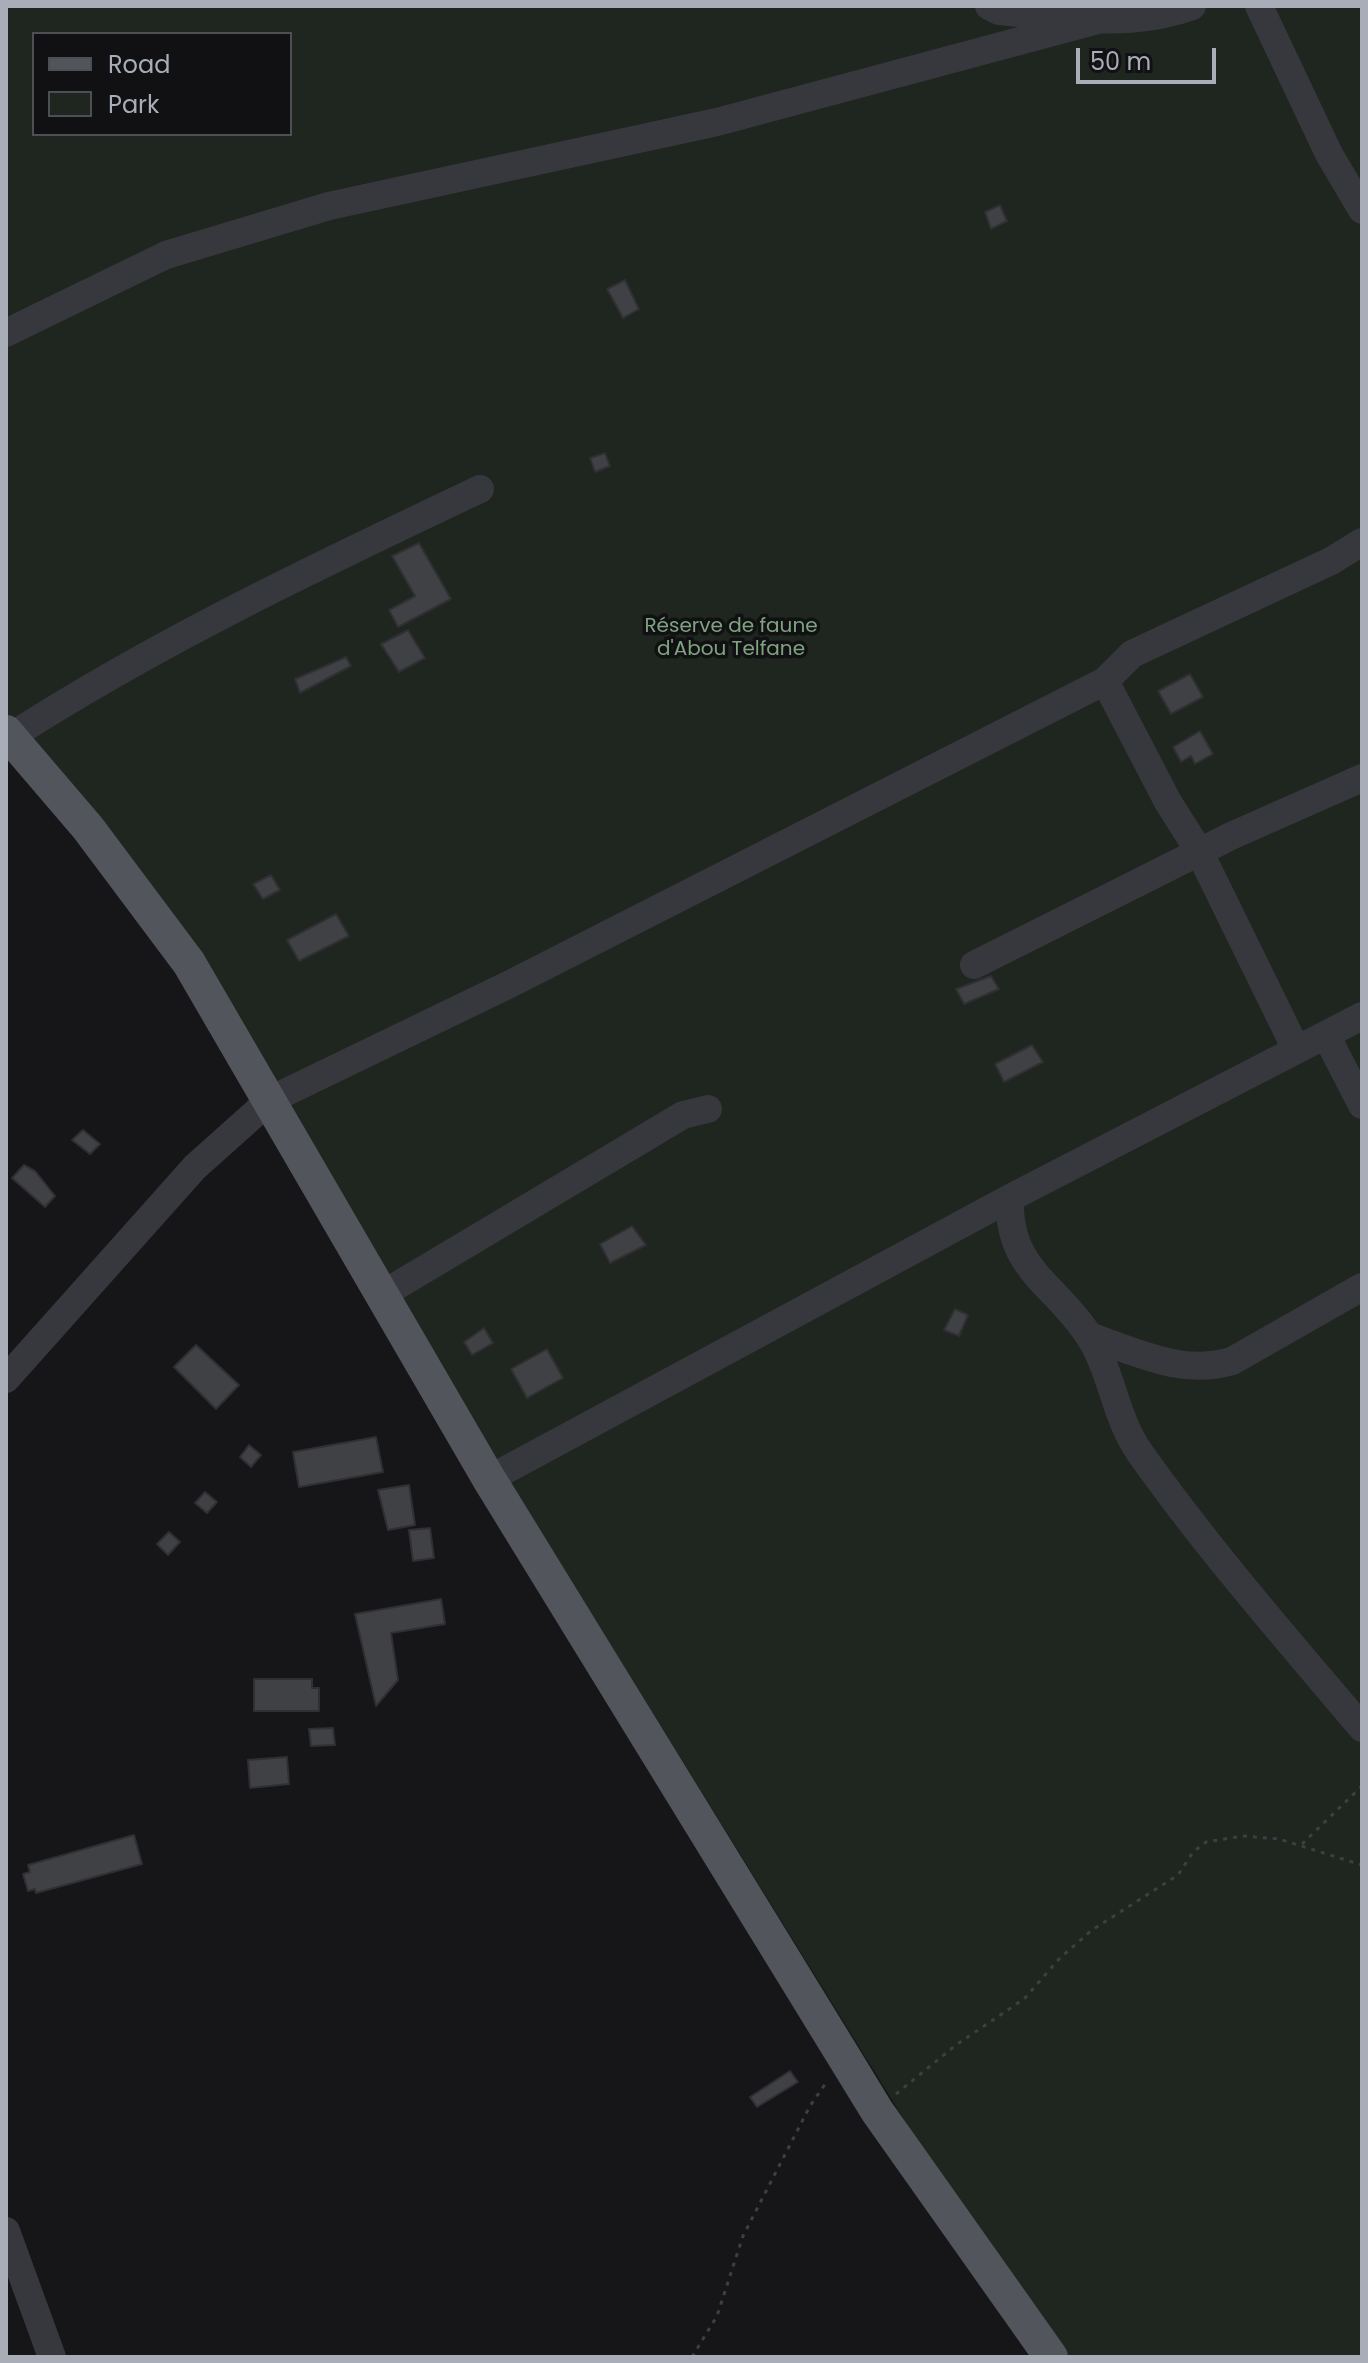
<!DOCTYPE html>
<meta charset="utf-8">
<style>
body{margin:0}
#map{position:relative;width:1368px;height:2363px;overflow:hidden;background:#161618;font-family:Poppins,sans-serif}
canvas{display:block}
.frame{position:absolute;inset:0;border:8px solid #a8adb8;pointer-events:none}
.legend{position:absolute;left:32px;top:32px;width:260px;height:104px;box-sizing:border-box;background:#111113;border:2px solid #4d4f55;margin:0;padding:10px 14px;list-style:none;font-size:24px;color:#a8adb8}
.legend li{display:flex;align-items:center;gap:16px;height:40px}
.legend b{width:40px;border:2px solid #4d4f55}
.scale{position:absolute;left:1076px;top:48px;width:140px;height:36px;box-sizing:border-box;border:4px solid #a8adb8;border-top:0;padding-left:10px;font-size:24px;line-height:28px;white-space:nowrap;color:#a8adb8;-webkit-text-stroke:6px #111113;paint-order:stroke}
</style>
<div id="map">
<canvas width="1368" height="2363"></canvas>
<div class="frame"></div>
<ul class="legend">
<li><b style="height:10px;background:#53555c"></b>Road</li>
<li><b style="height:22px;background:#1e261f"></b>Park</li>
</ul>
<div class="scale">50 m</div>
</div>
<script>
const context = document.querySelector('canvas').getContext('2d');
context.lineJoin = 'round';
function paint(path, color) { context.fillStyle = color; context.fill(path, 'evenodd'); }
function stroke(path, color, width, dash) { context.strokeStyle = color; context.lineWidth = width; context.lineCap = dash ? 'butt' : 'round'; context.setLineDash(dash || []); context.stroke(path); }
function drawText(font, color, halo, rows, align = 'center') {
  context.font = font + ' Poppins,sans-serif'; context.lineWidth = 7; context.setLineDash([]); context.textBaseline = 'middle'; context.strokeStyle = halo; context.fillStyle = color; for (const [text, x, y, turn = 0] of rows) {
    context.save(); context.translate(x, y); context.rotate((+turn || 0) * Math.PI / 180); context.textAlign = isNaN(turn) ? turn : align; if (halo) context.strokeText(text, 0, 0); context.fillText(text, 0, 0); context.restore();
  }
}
paint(new Path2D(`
 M6,6H1362V2357H1051L189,963L6,733ZM34,34H290V134H34Z`), '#1e261f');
const building = new Path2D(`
 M1000,205L1007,221L991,229L985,212Z
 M625,280L639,309L623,318L607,289Z
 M605,453L610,466L595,472L590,458Z
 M419,543L451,599L398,627L389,610L415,596L392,556Z
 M408,630L425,658L399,672L381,644Z
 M346,657L351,666L300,693L295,679Z
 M1190,674L1203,697L1171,714L1158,691Z
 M1200,731L1213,754L1195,764L1191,756L1181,762L1173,747Z
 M271,875L280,890L263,899L253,884Z
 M336,914L349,936L299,961L287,940Z
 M991,976L999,989L964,1004L956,989Z
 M1032,1045L1043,1062L1004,1082L995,1064Z
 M83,1130L100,1144L90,1154L72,1140Z
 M24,1165L35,1171L55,1196L45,1207L12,1178Z
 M632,1226L646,1245L610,1263L600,1244Z
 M955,1309L968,1315L959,1336L944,1330Z
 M484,1328L493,1343L472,1355L464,1342Z
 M196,1345L239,1385L216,1409L174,1367Z
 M547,1349L563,1378L527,1398L511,1369Z
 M376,1437L383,1472L299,1487L293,1452Z
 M249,1445L261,1455L251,1467L240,1457Z
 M409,1485L415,1525L388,1530L378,1490Z
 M205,1492L217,1502L207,1513L195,1503Z
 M430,1528L434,1558L413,1561L409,1530Z
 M169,1532L180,1542L168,1555L157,1544Z
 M441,1599L445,1624L391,1633L398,1680L376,1706L355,1614Z
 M254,1679H312V1688H319V1711H254Z
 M333,1728L335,1745L311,1746L309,1729Z
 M287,1757L289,1784L250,1788L248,1760Z
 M134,1835L142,1864L36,1893L35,1889L28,1891L23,1874L30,1872L28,1865Z
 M790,2071L798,2082L757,2107L750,2097Z`);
paint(building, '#404145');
stroke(building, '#303034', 2);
stroke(new Path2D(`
 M1302,1844L1362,1786
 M896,2094L956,2045L1024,1999L1060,1958L1092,1930L1178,1875L1193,1852L1206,1842L1243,1836L1279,1839L1362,1865
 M692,2357L717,2316L743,2236L810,2106L828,2080`), '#3d3f44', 3, [4, 6]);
stroke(new Path2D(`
 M989,6L999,11C1065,17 1129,29 1192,6
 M1259,6L1329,154L1362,210
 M6,333L166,255L329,206L717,122L1098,20
 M10,737C159,641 320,565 480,489
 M974,965L1231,836L1362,778
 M1326,1035L1362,1105
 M1296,1049L1199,851L1168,802L1105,681L1132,654L1331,561L1362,542
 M1010,1198C1007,1270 1055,1283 1089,1336C1112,1371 1115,1418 1140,1453C1208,1549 1286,1638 1362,1728
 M383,1294L683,1115L708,1109
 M1089,1336C1136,1352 1182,1376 1232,1361L1362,1287
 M6,1379L195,1167L270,1100L510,984L1105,681
 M489,1479L1010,1198L1362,1016
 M6,2231L52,2357`), '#37383d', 28);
stroke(new Path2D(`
 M6,732L88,828L189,963L489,1479L844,2057L877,2111L1051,2357`), '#53555c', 34);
drawText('20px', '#7fa381', '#111113', [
 ["Réserve de faune",731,627],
 ["d'Abou Telfane",731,650]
]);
</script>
